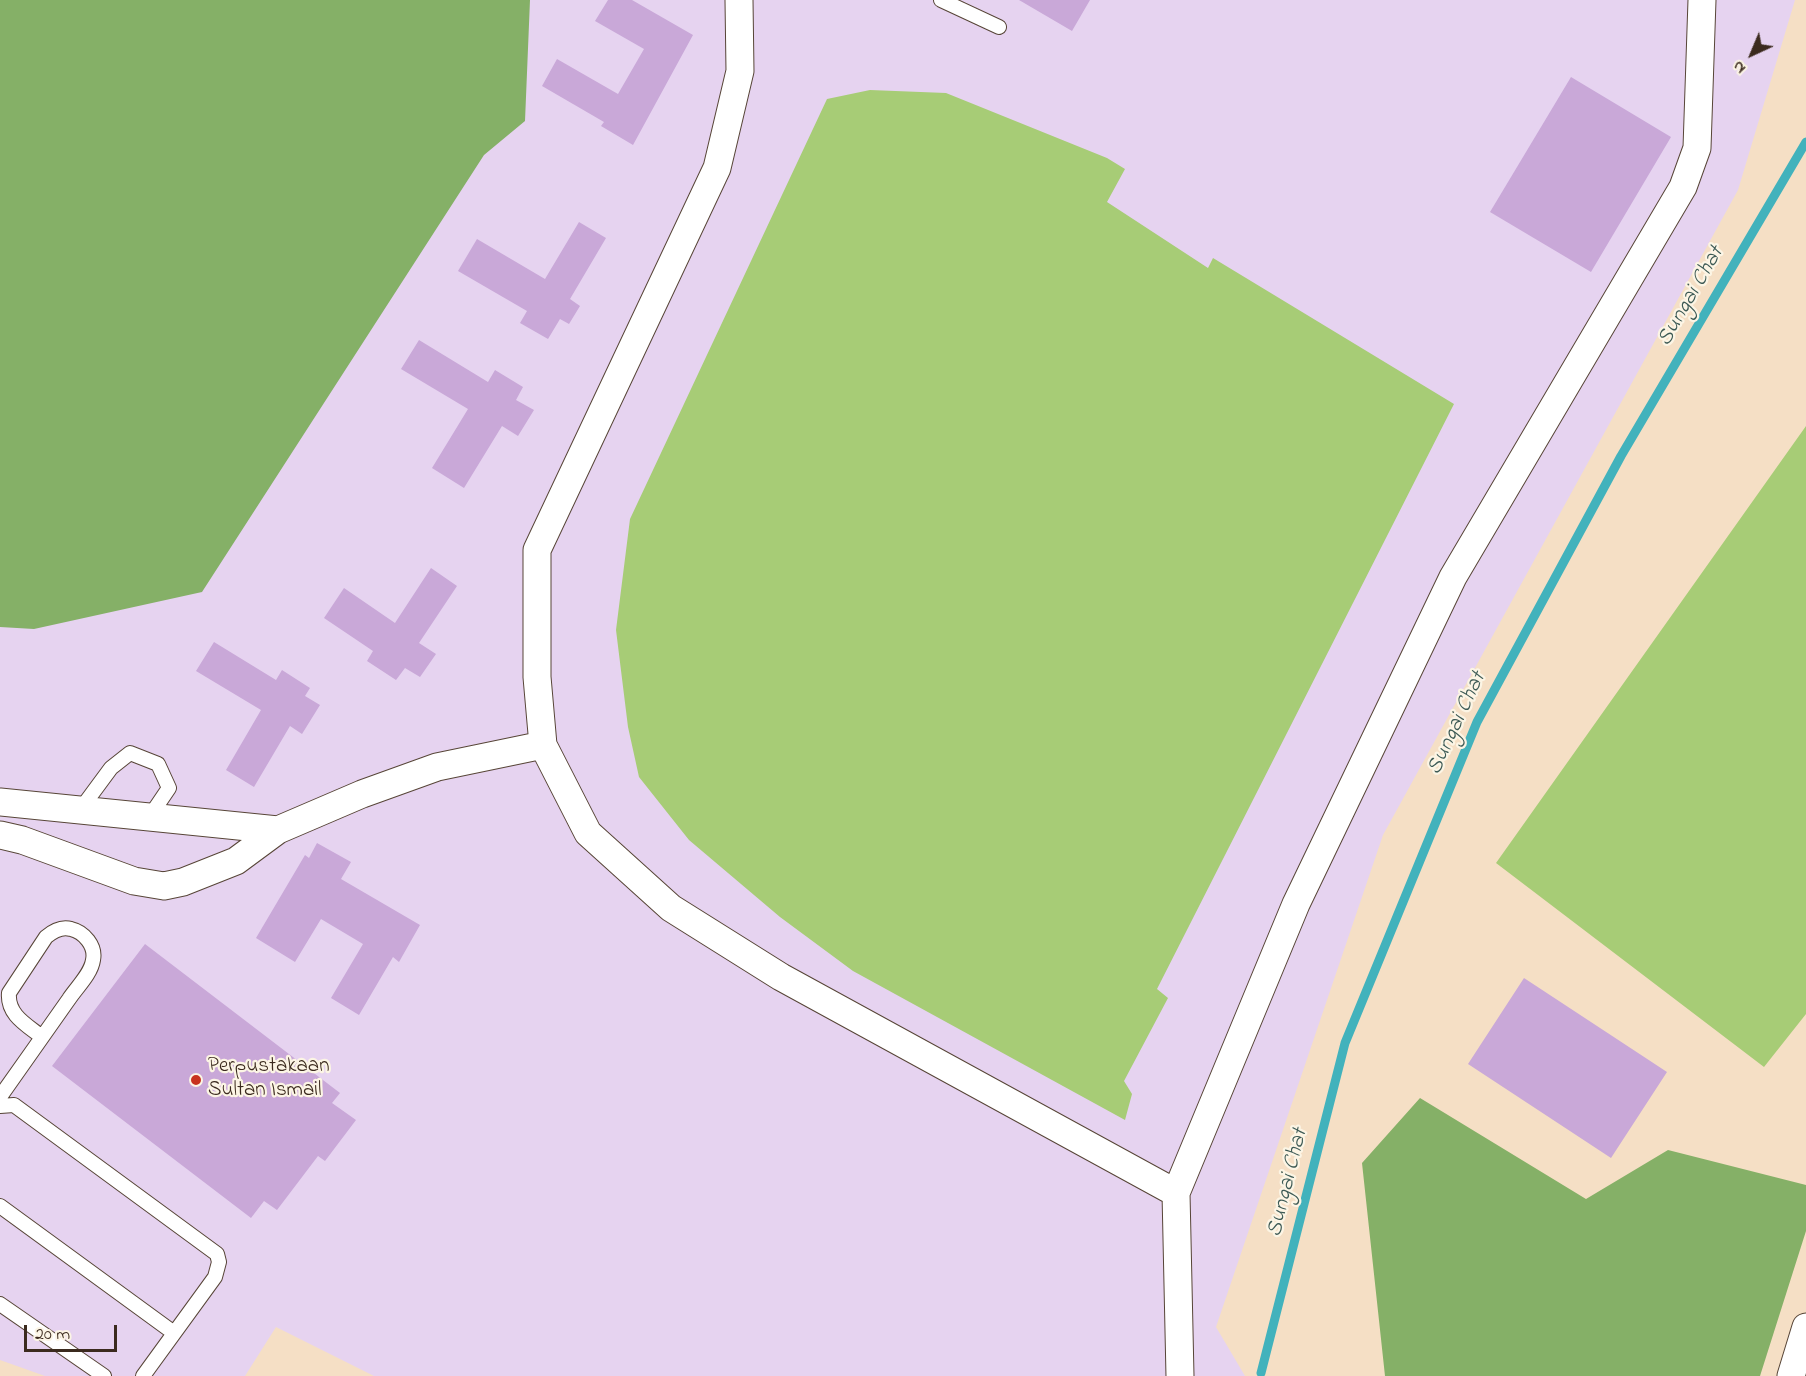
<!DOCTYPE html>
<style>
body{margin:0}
#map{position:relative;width:1806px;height:1376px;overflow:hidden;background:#f5dfc5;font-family:"Indie Flower",sans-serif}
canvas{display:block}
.north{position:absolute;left:1722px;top:24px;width:60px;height:60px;-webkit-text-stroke:4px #fcf5e5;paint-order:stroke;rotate:224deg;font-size:16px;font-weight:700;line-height:24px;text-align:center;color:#3b2a1e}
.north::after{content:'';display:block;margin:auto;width:21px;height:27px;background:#3b2a1e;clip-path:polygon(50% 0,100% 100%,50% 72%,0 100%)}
.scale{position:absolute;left:24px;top:1325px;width:93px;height:27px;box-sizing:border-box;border:3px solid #3b2a1e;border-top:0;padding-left:8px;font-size:18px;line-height:21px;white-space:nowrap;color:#3b2a1e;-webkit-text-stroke:4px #fcf5e5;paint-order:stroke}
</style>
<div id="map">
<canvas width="1806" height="1376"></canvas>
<div class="north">N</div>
<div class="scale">20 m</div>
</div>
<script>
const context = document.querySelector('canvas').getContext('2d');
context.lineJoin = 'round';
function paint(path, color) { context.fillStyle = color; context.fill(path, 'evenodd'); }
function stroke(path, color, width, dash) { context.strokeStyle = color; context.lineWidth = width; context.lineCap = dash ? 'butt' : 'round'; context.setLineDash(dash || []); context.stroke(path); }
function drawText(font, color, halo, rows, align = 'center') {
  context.font = font + ' "Indie Flower",sans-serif'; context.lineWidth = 4.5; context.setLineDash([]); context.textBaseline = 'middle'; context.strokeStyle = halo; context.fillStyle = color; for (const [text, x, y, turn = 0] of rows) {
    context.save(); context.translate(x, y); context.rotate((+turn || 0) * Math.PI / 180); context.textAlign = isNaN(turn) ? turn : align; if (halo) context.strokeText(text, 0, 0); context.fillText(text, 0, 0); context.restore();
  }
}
paint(new Path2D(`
 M0,0H1795L1738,190L1383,835L1216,1327L1245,1376H374L276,1327L245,1376H45L0,1360Z`), '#e6d3f0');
paint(new Path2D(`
 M870,90L946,93L1107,158L1125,169L1107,202L1208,268L1213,258L1454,404L1157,989L1168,998L1124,1081L1132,1094L1125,1120L853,971L780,917L689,840L639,777L628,727L616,630L630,519L827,99Z
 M1806,426V1014L1764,1067L1496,863Z`), '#a7cc76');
paint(new Path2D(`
 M0,0H530L525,121L484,155L202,592L34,629L0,627Z
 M1420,1098L1586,1199L1668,1150L1806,1185V1231L1760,1376H1385L1362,1163Z`), '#85b067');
stroke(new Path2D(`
 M1261,1373L1345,1043L1477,722L1621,456L1806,142`), '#42b2bc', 9);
paint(new Path2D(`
 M608,0H632L693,35L633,145L601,126L604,122L542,86L557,59L618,94L644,49L595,21Z
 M1019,0H1090L1072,31Z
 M1571,77L1671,137L1591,272L1490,212Z
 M579,222L606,238L570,299L580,306L569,324L560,319L548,339L520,323L527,311L458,271L477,239L545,279Z
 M419,340L488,382L495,370L523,387L516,400L534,410L518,436L502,426L464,488L432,468L468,409L401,369Z
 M431,568L457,586L419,643L436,654L420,677L405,668L396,680L367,661L373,651L324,618L344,588L395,623Z
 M214,642L276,680L282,670L310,688L305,696L320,705L302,734L290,726L254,787L226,770L261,710L196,671Z
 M317,843L351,862L341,879L420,925L399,962L393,957L359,1015L331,998L363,944L321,919L295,962L256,938L305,855L309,858Z
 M145,944L340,1093L332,1103L356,1120L325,1161L318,1156L277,1210L264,1201L251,1218L52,1066Z
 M1524,978L1667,1072L1611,1158L1468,1064Z`), '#c9a8d8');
const service = new Path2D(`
 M941,0L999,27
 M80,810L111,768L130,753L158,764L169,788L150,816
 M0,1097C23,1064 46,1032 69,999C77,987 91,974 93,960C96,946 84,932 71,929C61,926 53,931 46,937L9,993C7,1015 27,1025 42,1037
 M0,1106L14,1105L217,1254L219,1262L215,1277L143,1376
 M0,1206L174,1333
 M0,1304L104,1376`);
const minor = new Path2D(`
 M739,0L740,71L717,168L537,550V677L543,745L588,833L671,908L781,977L1176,1193
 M0,802L278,830
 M0,835L22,840L134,881L164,886L183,882L236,861L278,830L362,794L437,767L543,745
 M1180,1376L1176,1193L1296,904L1453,577L1683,187L1697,148L1702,0
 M1791,1376L1806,1327`);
stroke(service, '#574537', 16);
stroke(minor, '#574537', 29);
stroke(service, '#fff', 14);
stroke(minor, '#fff', 27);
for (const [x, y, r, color] of [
 [196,1080,6,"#c8321e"]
]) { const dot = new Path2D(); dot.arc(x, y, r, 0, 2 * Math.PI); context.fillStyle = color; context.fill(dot); stroke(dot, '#fcf5e5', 2); }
drawText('21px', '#3b2a1e', '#fcf5e5', [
 ["Perpustakaan",208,1068],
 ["Sultan Ismail",208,1092]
], 'left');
drawText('italic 22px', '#3d5a55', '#fcf5e5', [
 ["Sungai Chat",1692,297,-60],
 ["Sungai Chat",1458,724,-65],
 ["Sungai Chat",1289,1183,-76]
]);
</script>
